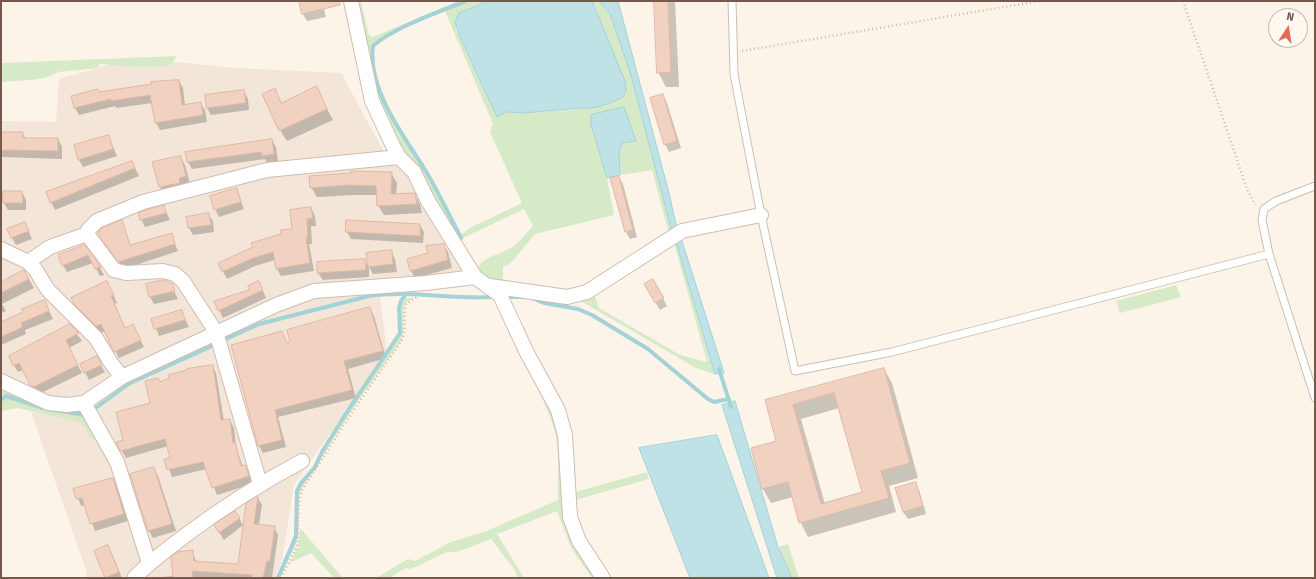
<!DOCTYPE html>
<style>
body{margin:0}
#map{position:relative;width:1316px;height:579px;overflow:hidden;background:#fcf4e9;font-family:"Fira Sans",sans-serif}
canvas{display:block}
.frame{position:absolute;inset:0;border:2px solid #76594d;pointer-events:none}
.north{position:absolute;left:1268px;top:8px;width:40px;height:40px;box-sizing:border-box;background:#fef8f0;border:1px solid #c8b8af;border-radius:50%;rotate:12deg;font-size:11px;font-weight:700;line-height:16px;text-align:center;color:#76594d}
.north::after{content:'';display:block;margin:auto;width:14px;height:18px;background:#e16b53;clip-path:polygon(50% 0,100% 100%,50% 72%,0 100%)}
</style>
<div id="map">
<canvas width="1316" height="579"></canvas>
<div class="frame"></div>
<div class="north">N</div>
</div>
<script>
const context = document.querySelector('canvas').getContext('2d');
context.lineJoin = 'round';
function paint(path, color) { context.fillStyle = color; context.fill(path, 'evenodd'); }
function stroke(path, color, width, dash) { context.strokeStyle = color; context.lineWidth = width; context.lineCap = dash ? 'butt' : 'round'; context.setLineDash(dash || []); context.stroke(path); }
paint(new Path2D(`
 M134,58L236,68L341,73L388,159L407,176L462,263L460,272L378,281L387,352L294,485L282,560L276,578H86V570L29,406L6,374H1V121L56,122L59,79Z`), '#f3e5d8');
paint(new Path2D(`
 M357,1H361L369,35L373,37L458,1H464C445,9 385,30 373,44C368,51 375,80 377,88C385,110 400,130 412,149C429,178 444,208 460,237L457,239L415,165L399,144L377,100Z
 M471,1H489C473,7 453,9 456,30L497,116C506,111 514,114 524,113C551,110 580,111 605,104L616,61L592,1H599L610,14L631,75L672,232L669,234L652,170L620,175L619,152L622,143L636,140L591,125L607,178L614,215L535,234L511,263L503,267V286L496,285L476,271C482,255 503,255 515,245C521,240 527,232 533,226L524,209L463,238L461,235L468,229L522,203L490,132L493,124L445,11Z
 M177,56L171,65C147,69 124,66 100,64L98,68L58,72C43,82 18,80 1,82V63Z
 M676,242L715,374L696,368L579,300L598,293L595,297L599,308L680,355L707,362L674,243Z
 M1176,285L1181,297L1120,313L1116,301Z
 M405,298H414L405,303C402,316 406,329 401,341L356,404L301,490L298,503L296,545L279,578L297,537L296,501L301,483L315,468L346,415L401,334C403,321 395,308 405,298Z
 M496,300L559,425L563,495L598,578H592L571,548L557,511L497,534L524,578H518L514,569L491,539L457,552H447L411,569L406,568L389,578H376L408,559L415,561L451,542L484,532L558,500C557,480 560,456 556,436C544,388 511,347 496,300Z
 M1,388L77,410L83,414L54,410L6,395L1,399Z
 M6,397L53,412L83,416L96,440L90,439L86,428L79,422L18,408L1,411V402Z
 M647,472L649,479L572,501V493Z
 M300,528L343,578H334L311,553L290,563L298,546Z
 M788,544L799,578H792L778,547Z`), '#d7eac7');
const water = new Path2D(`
 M489,1H592L625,81L626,90L623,97C612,103 593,110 581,108L523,113L506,112L497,117L459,35L455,22L459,13Z
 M599,1H618L669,193L677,229L672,232L631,75L610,14Z
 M624,107L636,141L622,143L619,152L620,175L607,178L591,125V115Z
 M681,238L724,373L715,374L676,242Z
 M735,401L778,547L792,578H777L722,405Z
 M717,435L769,578H690L639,448Z`);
paint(water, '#bee2e5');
stroke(water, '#a4d2d7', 1);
paint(new Path2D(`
 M300,1H322L326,17L307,21L303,14Z
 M655,1H675L679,87H666L658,72Z
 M179,81L183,88L185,106L200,103L205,110L207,122L160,130L156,123L152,103L116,108L115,106L79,115L75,108L99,93Z
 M316,88L333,120L287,141L280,130L274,90L282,104Z
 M244,91L248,99L249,110L211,115L207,108Z
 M663,95L667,103L681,148L669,152L665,144Z
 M1,133H22L26,139H58L62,147V159L1,157Z
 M108,136L117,156L83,167L79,160Z
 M272,140L276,147L278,161L267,163L265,159L192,169L188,162Z
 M181,158L185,165L190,184L164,194L160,187Z
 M132,162L139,176L55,210L51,202Z
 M391,173L397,183L396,195L414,194L420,204L422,213L384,215L378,205V195H355L317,197L311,187L352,174Z
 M619,177L623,184L637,237L630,239L626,232Z
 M236,189L244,209L219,217L215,209Z
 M22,192L26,200V210H8L4,203Z
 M164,207L170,220L145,227L141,219Z
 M311,208L315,216L316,226H311L312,244H309L314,271L281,276L277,269L275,260L255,266L227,279L219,264L294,230Z
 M208,214L213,221L214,232L193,235L189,228L187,218Z
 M121,221L131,246L171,234L178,251L124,269L101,236Z
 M25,223L32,239L16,245L12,238Z
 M420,225L424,232L423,243L351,239L347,232Z
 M443,245L448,252L452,268L415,278L411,271L429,254Z
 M84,246L100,268L104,275L100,276L93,263L67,272L63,265Z
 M391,251L395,259L397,272L373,274L369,267V277L323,280L318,273L364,260L369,267Z
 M24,271L34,288L2,304L6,311L1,313V283Z
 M653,280L667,306L660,310L645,285Z
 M164,281L170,283L178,299L154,304L150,297L147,285Z
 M111,289L117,303L114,304L125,329L137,333L144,347L119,358L105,331L101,333L79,311L75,303Z
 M262,289L266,298L223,318L215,302Z
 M44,301L53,319L25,330L26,334L1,345V323Z
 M370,308L374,316L386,358L348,369L356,398L278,417L286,447L263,453L259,446L287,344Z
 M181,311L189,327L159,336L153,320Z
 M70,325L82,341L69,348L82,373L39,394L35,392L23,370L18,372L14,365Z
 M96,357L105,372L89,380L81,364Z
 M212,366L216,373L224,421L230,420L234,428L236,447L243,467L245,466L249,473L252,484L217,495L207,469L172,477L166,460L171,459L168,446L126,458L117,443L124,441L151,404L160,383Z
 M884,369L892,383L918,478L889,486L896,512L808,537L801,523L829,515V513L793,497L771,503L763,489L777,442L766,401ZM839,408L863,493L825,504L801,419Z
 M154,468L158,476L176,531L153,538L149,531L131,474Z
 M113,479L117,487L128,521L95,531L85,505L81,506L75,490Z
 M915,483L919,490L926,514L908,519L903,512L896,489Z
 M258,498L262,505L259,525L274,527L278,535L272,578H148L174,576L192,551L197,563L239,565Z
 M239,518L243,525L224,540L215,526Z
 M107,546L112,554L122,578H106L95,551Z`), '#0003');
stroke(new Path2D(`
 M459,239L461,238C450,216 439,194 427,173C405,137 367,90 373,46C394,27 440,12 466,1
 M506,297H523
 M532,298L544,303L578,309L592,315L648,349L708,399L714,402L729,399
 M224,340L259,324L369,296C410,290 453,300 494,297
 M719,369L731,407
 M1,400L6,396L43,408
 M97,407L130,383L212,346
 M49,409L84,415
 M278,578L296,536L297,491L301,483L315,467L322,452L345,415L400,333L399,308L401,301L405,295`), '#a4d2d7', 4);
const building = new Path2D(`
 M299,1H339L340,5L302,14Z
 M654,1H668L671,72L657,73Z
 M179,80L182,105L201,102L203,115L155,123L150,95L111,101V99L74,108L71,96L98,89L99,92L152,84L151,82Z
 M317,86L327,109L279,131L262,94L275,88L281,103Z
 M244,90L246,103L206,108L205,95Z
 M663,94L677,141L664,145L650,98Z
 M1,132H23V138H58V151L1,150Z
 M109,135L113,149L78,160L74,145Z
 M272,139L274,154L262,156L261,152L187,162L185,152Z
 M181,156L186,176L179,178L180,183L159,187L152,162Z
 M132,161L135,168L50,203L46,192Z
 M351,171L392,172L391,194L415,193L417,204L377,206L376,186L349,185L310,188L309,176L351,173Z
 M619,176L633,230L625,232L610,178Z
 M237,188L241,202L214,210L210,196Z
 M3,191H22L23,203H3Z
 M164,205L166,213L140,220L138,213Z
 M311,207L313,218L307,219L308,237H306L310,263L276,269L273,252L251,259L222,272L218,263L253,247L251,243L281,234L280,230L292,229L290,210Z
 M209,213L211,225L188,228L186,217Z
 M122,220L130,245L172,233L175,244L118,262L100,237L98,232L102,228Z
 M346,220L420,224V236L346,232Z
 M25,222L29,231L11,238L7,229Z
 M444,244L448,260L410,271L407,259L428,253L426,246Z
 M85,245L101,267L95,269L88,255L62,266L58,255Z
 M392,250L393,264L368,267L366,253Z
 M365,259L366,270L317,273V262Z
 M24,270L29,279L1,293V282Z
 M653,279L664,298L655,303L644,284Z
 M164,280L173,284L175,291L149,297L146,284Z
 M107,281L114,295L111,296L125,328L133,324L141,340L114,352L101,324L96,326L74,304L71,298Z
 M259,281L263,290L218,311L214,301L249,290L248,286Z
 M45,300L49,311L21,323L23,327L1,337V322L23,312L22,309Z
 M370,307L383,351L344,361L352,390L275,410L282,440L258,446L231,345L282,331L287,343L290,342L287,330Z
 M182,310L185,320L154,329L151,319Z
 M70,324L79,333L66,340L78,365L34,387L30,385L19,363L13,366L9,356Z
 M97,356L102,365L84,373L80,364Z
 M213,365L221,420L230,419L233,443L235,442L241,466L245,465L249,476L212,488L203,462L167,470L164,459L170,458L165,439L120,451L116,442L123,440L116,412L150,403L145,381L158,378L160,382L169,378L168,375L187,370V369Z
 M884,368L910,463L881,471L889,498L799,523L788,482L762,489L751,448L776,441L765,400ZM834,393L862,492L821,504L793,405Z
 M154,467L172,524L148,531L130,474Z
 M113,478L124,514L90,524L82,498L76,499L73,489Z
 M916,482L923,506L903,512L895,488Z
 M258,496L254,524L275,526L270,561H267L263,578H251L252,575L192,571L193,578H173L171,557L177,552L193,550L194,561L238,564L246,503Z
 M235,511L240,518L219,533L214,525Z
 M108,545L119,572L105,578L94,551Z`);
paint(building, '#f1d2c1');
stroke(building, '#e3b7a2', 1);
const service = new Path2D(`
 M732,1L734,74L761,215L795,371L892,352L1269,254
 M1315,186L1276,201L1264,209L1262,220L1269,254L1315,398`);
const minor = new Path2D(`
 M351,1L372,101L392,144L399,157L414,172L428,201L475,277L500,295L526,351L558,410L565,435L570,517L579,541L603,578
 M1,249L28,262L35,269L48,290L96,338L111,363L122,377
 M28,262L50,247L87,234
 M490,286L567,297L587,292L682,231L761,215
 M1,381L48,403L67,405L84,403L122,377L276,305L314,291L426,283L475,277
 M84,403L117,462L149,563
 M260,484L216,332L183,281L175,274L163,271L126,273L114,270L87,234L88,230L97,221L143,202L267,170L399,157
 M134,578C150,562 167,549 186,535C223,507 261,483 302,461`);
stroke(service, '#d0bdb1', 9);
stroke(minor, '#d0bdb1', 16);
stroke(new Path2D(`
 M1183,1L1247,189L1255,205
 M742,51L1040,1
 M281,578L297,546L299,503L302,490L357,405L401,342C407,330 403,317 406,304L417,297`), '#d6b5a4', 2.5, [1, 3]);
stroke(service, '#fff', 7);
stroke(minor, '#fff', 14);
</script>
